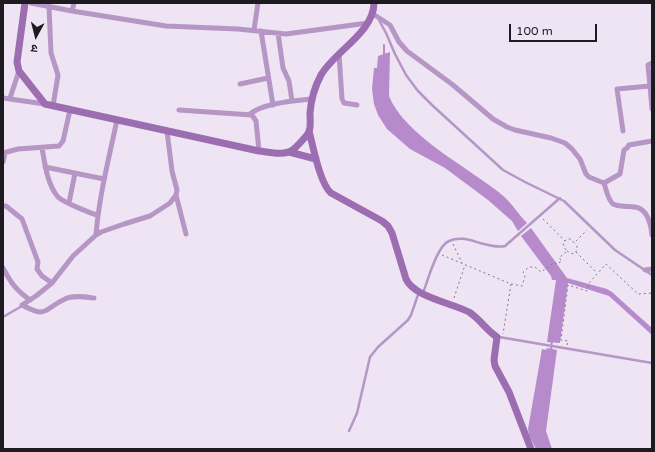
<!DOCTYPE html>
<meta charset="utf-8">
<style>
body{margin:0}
#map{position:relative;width:655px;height:452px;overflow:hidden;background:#eee4f3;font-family:"Varela Round","Noto Sans Devanagari",sans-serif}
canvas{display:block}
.frame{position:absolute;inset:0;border:4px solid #1e1b20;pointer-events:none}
.north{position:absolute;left:16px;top:16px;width:40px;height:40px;-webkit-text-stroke:3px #eee4f3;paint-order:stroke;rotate:187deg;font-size:11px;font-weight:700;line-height:16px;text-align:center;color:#1e1b20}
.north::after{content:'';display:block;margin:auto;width:14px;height:18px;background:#1e1b20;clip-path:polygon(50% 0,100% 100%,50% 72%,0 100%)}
.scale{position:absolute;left:509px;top:24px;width:88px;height:18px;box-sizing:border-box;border:2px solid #1e1b20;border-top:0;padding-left:5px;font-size:12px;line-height:14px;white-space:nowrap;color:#1e1b20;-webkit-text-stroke:3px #eee4f3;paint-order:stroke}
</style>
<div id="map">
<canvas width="655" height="452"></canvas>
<div class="frame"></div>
<div class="north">उ</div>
<div class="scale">100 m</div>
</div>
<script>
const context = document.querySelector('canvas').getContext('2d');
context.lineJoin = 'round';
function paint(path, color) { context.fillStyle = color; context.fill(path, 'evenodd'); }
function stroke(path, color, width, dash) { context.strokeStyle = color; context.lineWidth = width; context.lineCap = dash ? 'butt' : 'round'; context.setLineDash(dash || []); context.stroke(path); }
paint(new Path2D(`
 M390,52L389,96C404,135 469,168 501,194C511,202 519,215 527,223L518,231L512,221L488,200L445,168L410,149L387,129L378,115L374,104L372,89L374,68H377L378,56Z
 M531,228L567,278L607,289L612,292L652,328V335L609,296L568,283L560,343L547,342L556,280H552L551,276L521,236Z
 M547,348L557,350L546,431L552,449H536L529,435L528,429L542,349L546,350Z`), '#b78acc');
stroke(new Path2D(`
 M384,56V45
 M551,351L552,339`), '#b78acc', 2);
stroke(new Path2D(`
 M543,219L565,241
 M453,244L462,263
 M567,251L570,253L574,254L577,250V246L575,243
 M576,252L597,273
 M442,255L511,284L503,334
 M511,284L522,286L525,276L523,272L529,267H535L541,272L555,262L557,264L562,261L559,258L567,251L564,247L563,243L567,239H571L574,243L587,230
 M454,298L465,265
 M567,345L568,341L561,340L568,285L587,291L589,283L606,264L638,294L652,293`), '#807a84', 1, [2, 3]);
stroke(new Path2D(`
 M379,20L386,33L395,54L406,75L418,91L432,105L503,170L525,182L564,201L615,250L652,275
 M423,293C428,280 437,246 449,241C460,236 470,240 480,243C488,245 496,248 505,246L560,198
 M3,317L22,306
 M499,337L652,363
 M349,431L357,413L370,357L378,347L408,320L411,315L419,292`), '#b696c5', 2.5);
stroke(new Path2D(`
 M31,3L72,11L166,26L238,29L286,34L368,23
 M49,7L51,53L58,75L53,106
 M72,11L74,3
 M373,14L390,25L399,42L407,51L453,85L493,119L507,127L515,130L551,138L565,143L572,149L580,159L586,174L589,177L604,183C606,189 608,200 613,204C615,205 620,206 622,206C626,207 631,206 635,207C648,209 651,225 652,235
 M254,30L258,3
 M261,31L273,105
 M278,33L283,68L289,81L292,101
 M339,54L342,99L344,103L357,105
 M240,84L268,78
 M650,86L648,65L652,63
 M3,98L45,104
 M10,98L19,71
 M179,110L252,115L256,121L259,151
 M250,114C263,103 294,101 311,99
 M623,131L617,89L650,86L652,109
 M42,148C45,164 47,184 58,197C63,202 90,213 97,215
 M3,153L18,149L59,146L63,141L70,110
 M3,162L5,153
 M45,167L104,179
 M604,183L620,174L624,150L627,148L629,145L652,141
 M176,195L186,234
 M69,203L75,173
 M3,206H6L22,219L38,262L37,269L42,276L52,283
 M96,235C99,196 109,158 117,120
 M3,268C11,283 16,290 30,300
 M645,270L652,269
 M22,305L36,296L52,283L73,256L96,235L101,232L124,224L150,216L170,203L176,195L177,190L172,171L167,131
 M22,305C48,319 43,309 65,299C73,295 85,297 94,298`), '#b696c5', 5);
stroke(new Path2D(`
 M25,3L17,62L19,71L45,104L259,151C270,152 286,157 295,148C299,144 306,137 309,132C311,127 310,119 310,113C311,100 314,88 321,75C334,52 374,32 374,3
 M309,131C313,146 320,184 331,193L382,221L388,226L392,233L406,279C414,297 452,303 469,312C480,319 486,330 497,337L494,360L495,366L509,392L531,449
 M289,152L316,159`), '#9c6db1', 7);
</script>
